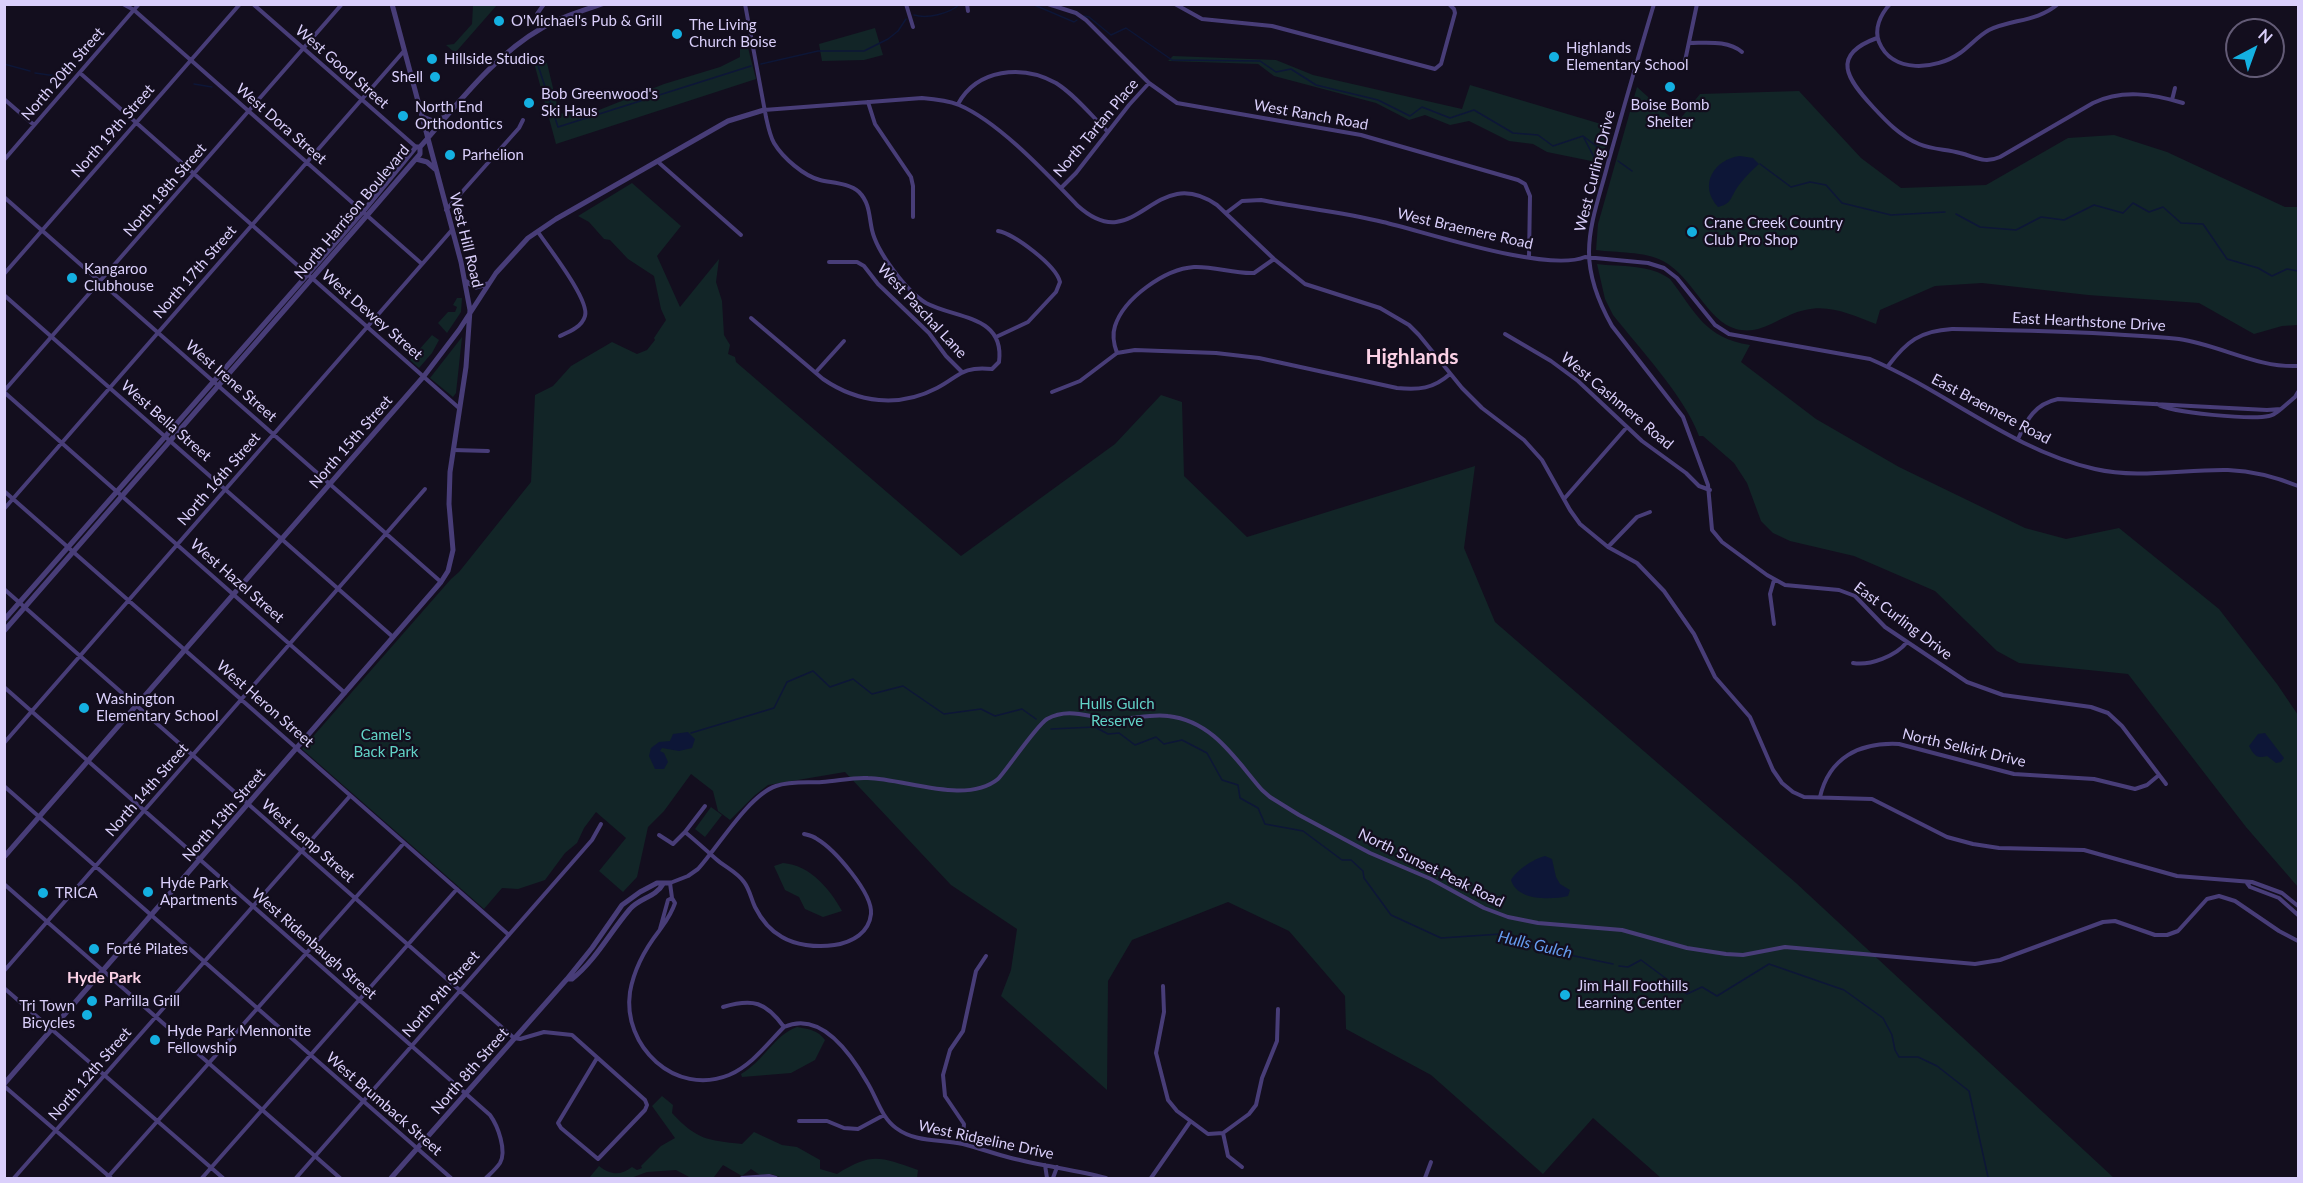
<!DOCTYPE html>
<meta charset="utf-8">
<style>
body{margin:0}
#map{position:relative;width:2303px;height:1183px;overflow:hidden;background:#130e1e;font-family:Lato,sans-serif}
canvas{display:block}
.frame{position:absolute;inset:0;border:6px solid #dacffb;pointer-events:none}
.north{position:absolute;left:2225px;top:18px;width:60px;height:60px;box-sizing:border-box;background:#130e1e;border:2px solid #635b76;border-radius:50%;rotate:41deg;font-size:16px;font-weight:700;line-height:24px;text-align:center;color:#dacffb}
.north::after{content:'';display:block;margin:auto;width:21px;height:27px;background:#14b0e1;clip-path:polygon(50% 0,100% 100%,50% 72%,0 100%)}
</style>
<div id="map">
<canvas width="2303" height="1183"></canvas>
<div class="frame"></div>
<div class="north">N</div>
</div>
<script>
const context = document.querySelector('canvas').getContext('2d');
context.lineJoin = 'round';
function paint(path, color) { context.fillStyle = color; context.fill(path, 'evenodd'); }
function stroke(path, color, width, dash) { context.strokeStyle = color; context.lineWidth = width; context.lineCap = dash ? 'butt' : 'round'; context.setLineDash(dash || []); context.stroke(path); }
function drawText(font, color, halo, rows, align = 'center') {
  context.font = font + ' Lato,sans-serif'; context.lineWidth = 4.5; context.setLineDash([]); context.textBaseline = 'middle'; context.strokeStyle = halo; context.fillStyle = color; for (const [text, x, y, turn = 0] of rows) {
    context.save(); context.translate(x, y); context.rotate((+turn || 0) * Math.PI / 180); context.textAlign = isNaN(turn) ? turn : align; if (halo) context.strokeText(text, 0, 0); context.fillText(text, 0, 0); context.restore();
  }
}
paint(new Path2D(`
 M473,5H497L455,53L446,45L454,44L472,24Z
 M875,28L883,55L864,60L822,61L819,44Z
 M746,40L756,79L556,144L533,59L540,56L547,63L559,113L584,116L664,84L720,67L740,57V44Z
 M1173,56L1276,60L1313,75L1462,109L1470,85L1611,127L1601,163L1547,152L1533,144L1509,141L1469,121L1450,125L1425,115L1409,120L1376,103L1274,76L1258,64L1168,61Z
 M1637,87L1677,123L1700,94L1799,91L1861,158L1901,188L1986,185L2068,138L2114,135L2167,152L2285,207H2298V325L2282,326L2254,334L2199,303L2088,295L1982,283L1935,286L1880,310L1876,324C1852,315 1830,304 1805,310C1780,315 1763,336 1736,329C1707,321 1693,277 1663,261C1644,251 1617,253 1596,250L1598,224Z
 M632,183L681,226L657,256L680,307L719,259L716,282L722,301L724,335L730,345L728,354L735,357L736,362L961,556L1115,444L1161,395L1182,402L1184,476L1247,537L1475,466L1464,548L1495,622L1796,883L2114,1178H1661L1593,1118L1543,1174L1431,1075L1346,1029L1345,996L1289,931L1228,902L1132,940L1108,981L1107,1090L1001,996L1011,970L1017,929L951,885L845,772L768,785L754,796L730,820L718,811L713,791L691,774L664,811L648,827L637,877L623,892L599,871L626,838L596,812L584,828L577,843L565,853L545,880L518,889L502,888L484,909L302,749L451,579L459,572L531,482L535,395L553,386L571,366L612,342L637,354L647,350L655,340L654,338L666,320L661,309L654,276L628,259L610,240L604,239L589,222L578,216Z
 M1597,264C1621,267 1650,264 1670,279C1696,313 1705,338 1750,345L1741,362L1816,419L1899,467L2025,528L2066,539L2119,528L2219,609L2277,684L2298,715V887L2246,827L2128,674L2019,663L1997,651L1935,591L1854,556L1790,541L1773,533L1761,521L1747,483L1734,463L1703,436H1699C1685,397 1640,349 1613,315L1605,299Z
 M457,298H462L461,312L447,333L438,323L448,312H455L457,307L453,305Z
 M432,335L439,340L432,353L419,368L410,360Z
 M462,337L456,393L453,397L430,378Z
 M711,807L722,815L705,837L695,829Z
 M783,863C810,865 830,889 842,911L823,917L805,909L799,897L785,890L774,866Z
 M797,1027C808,1029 818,1030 825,1040L815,1060L791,1073L742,1077L741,1074C764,1061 773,1036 797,1027Z
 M662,1096L673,1105L672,1113C697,1140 707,1140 742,1144L754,1132L782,1145L797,1147L820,1160V1169L837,1174C873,1152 879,1157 918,1170L917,1178H783L771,1174L760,1175L751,1169L742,1176L723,1165L714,1177L716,1178H691L676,1170L647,1172L631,1178H589L599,1166C611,1175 620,1176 632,1167L637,1170L642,1168L641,1166L661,1146L675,1138L652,1106Z`), '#122527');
paint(new Path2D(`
 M1740,156L1753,158L1759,164C1751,171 1741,181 1735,191C1730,200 1730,204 1718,207C1698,185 1714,159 1740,156Z
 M688,732L695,739L692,748L679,751L662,748L660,751L664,753L668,762L664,769H655L649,756L651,748L659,742L670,741L673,734Z
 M2265,733L2284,758L2281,762L2276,763L2267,756C2256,759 2254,755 2249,746L2258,734Z
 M1545,856L1552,859L1556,877L1560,884L1570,890L1568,896C1551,900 1517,901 1511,880C1517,870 1533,859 1545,856Z`), '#0d1637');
stroke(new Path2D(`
 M1032,4L1074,22L1077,20
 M914,15C927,19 949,14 960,4
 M1084,16L1089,17L1111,35L1126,28L1172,60L1260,61L1276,72L1291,69L1316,85L1378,100L1410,116L1422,107L1450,118L1474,110L1513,133L1538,135L1553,146L1583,136L1604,152
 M536,59L558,127L751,66
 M4,64L30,71
 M761,64L818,51H864L888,39L898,31L906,19
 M35,73L63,77
 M194,84L212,87
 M1584,138L1595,159L1596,177
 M1618,161L1632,171
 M1760,164L1791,187L1810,182L1826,185L1842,203L1891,215L1945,212
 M1956,214L1980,227L2016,230L2041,217L2064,220L2094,205L2123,213L2133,203L2149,212L2163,207L2181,223L2203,224L2227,259L2258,268L2272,276L2287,269L2298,271
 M1051,729L1095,727L1108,734L1119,733L1135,745L1156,737L1164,744L1182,740L1207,753L1222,780L1238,785L1240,798L1258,808L1265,824L1303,831L1342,860H1351L1363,871L1364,878L1391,915L1441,938L1501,934L1560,953L1613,964
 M691,733L774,708L787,682L813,671L830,687L853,679L872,694L903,686L944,714L981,709L995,716L1022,709L1036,719
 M1619,966L1628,967L1641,960L1687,994L1702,987L1717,996L1769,964L1844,990L1883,1018L1892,1035L1895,1050L1899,1057H1918L1937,1066L1969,1091L1988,1177L1990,1178`), '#0d1637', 1.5);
stroke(new Path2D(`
 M123,4L134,10L422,264
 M253,4L416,147
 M745,4L766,117C768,126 770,136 774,143C783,158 804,176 820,180C832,183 849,183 859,192C870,203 869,217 872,230C877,252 906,291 926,303C956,319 1005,315 999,362L992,369C961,366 960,376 937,388C899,408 858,403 823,379L751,318
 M906,4L913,27
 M967,4L968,11
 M1048,4L1076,13L1086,20L1149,83L1177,103L1361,135L1518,180L1525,184L1530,196L1529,257
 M1175,4L1202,19L1272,26L1435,69L1441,64L1455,13L1454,9L1449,4
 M1654,4C1638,57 1623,110 1608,163C1601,192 1589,222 1589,252C1589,279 1599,303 1612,326L1683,417L1708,485L1712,530L1722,542L1767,575L1785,585L1839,590L1855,596L1885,627L1967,682L2003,695L2091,707L2108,713L2122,726L2166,784
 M1890,4C1880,15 1874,29 1879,42C1892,74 1936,70 1960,53C1970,46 1978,36 1989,30C2012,19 2037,22 2058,4
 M542,28L537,14L544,4
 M1877,38C1830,55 1847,79 1873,107C1886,121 1900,136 1919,144C1933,150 1947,149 1960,153C1976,157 1984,164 2000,157L2093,103C2122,89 2153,94 2183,103
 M1689,43C1707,43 1728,40 1742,52
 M1685,61L1697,4
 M80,73L459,408
 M4,99L34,125
 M2172,100L2175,88
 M868,102L875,124L911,177L913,186V217
 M958,104C977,69 1022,64 1056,83C1075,95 1091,115 1107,131
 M764,110L922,98C935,99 947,100 959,105C999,122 1047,174 1078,206C1137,259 1153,161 1217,205L1274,259L1305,284L1380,308L1409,325L1419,335L1462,388L1482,408L1524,440L1542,460L1570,510L1580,524L1608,547L1637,563L1664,591L1694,634L1715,677L1750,717L1773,770L1782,783L1793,792L1804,797L1872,799L1947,837L1973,844L1999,848L2084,850L2177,876L2252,882L2282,893L2298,906
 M4,160L139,4
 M657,161L741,235
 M1061,188L1076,173L1129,105L1149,83
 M4,197L441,582
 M446,210L519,128L523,120
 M1226,213L1242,201L1261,200C1302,208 1343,212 1383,222C1426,232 1547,273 1585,257L1648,263L1664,268L1677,278L1715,325L1729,334L1870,359C1947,392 2012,450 2095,469C2138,479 2184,469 2228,470C2252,471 2276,477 2298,486
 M538,232C548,247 590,300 585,316C582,327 569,332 560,336
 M829,262H857L864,266L878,284L929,333L946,356L962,372
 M4,274L240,4
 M4,295L393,637
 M1505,334L1551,361L1578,381L1642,441L1686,473L1699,486L1710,490
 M996,337L1028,322L1056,292L1060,282C1056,265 1014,234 998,231
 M1117,353C1114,345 1112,335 1115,326C1124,298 1165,269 1194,267C1214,266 1234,274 1254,273L1274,259
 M1888,366C1907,341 1920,331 1952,329C2009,330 2067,331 2125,335C2143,336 2161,337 2179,339C2220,345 2257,368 2298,366
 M816,372L844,341
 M4,391L342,4
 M4,392L345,693
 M1052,392L1080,381L1117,353L1135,350L1216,353L1259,358L1397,388C1419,390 1433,389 1450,374
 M2281,409L2295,397L2298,392
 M2018,439C2027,419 2035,404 2058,399L2267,410L2281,409C2277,412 2274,415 2269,416C2252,420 2172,413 2157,404
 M453,450L488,451
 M4,491L509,935
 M1564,499L1627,427
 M4,509L404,51
 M1608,547L1637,517L1650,512
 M1774,580L1770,594L1774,624
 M4,589L514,1038L520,1039L544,1032L572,1035L645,1100L647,1105L645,1110L598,1159L561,1128L558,1123L597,1058
 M1853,663C1870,666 1896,656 1907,642
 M4,687L490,1115C498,1126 507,1151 500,1163C496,1169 490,1174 486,1178
 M4,743L451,231
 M4,786L451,1178
 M1820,797C1829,758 1859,742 1899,744L2014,774L2094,779L2135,789L2147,785L2159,775
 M685,832L705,806
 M659,835L673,844L685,832C696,841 706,850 716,859C725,867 737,872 744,882C750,890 751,899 755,907C761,919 771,931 782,937C807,952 867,951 871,914C873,893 834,849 817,839C813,836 808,835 804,834
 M2247,883L2250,887L2279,898L2298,915
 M4,884L340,1178
 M672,898L670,883L688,876L698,869C718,847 749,795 776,786C790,781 808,783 822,782C838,781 853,777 868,778C906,779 966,805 998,779C1009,767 1036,726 1047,719C1068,707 1088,717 1109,719C1129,721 1149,713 1168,716C1213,721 1235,759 1262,790L1270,797L1299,815L1370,853L1431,879L1484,908L1508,917L1538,923L1622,930L1687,948L1726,954L1743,955L1785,947L1975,964L2000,960L2103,922L2115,921L2155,935H2167L2178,931L2207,899L2219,896L2235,901L2279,931L2298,941
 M660,929L668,900L672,898L675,903C671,915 666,921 659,931C645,949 634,969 630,992C622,1046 675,1097 729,1075C752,1065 767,1044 784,1027C821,1010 851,1054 867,1082C877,1098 881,1117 896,1128C916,1143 940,1139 963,1144C979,1148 995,1154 1011,1158C1043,1166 1075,1170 1106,1178
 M4,971L425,489
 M1163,986L1164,1012L1156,1053L1168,1100L1177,1111L1208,1134L1223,1133L1249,1114L1256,1105L1262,1078L1277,1041L1278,1009
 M4,988L223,1178
 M723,1007C753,998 766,1002 784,1027
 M4,1086L111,1178
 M799,1121H827L844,1128L858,1129L884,1115
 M1223,1133L1228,1156L1242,1167
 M962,1144L964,1124L945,1096L943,1075L950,1050L963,1031L976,971L986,956
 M1045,1165L1047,1178
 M14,1178L350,796
 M107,1178L404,843
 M202,1178L457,889
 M296,1178L592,840L601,824
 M742,1178L769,1176L776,1178
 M1053,1178L1057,1167
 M1151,1178L1190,1122
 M1425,1178L1431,1162`), '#483d78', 4);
stroke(new Path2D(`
 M423,117L433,121L445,117
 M416,159L427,162L435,169
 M465,281L476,287L488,284
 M4,620L366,208L416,147H420C457,105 493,56 542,28C561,17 581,11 602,4
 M4,631L370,212L420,154V147
 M4,857L424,376L459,330L496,273L528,238L556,219L728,121L764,110
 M567,979H572C596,960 610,932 630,909C639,898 656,897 663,884
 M4,1084L441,582L448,571L453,550L449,504L450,472L466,367L470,310L461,262L392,4
 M391,1178L567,979L592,948L622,905L640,892L657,883H670`), '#483d78', 5);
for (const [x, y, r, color] of [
 [499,21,6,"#14b0e1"],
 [677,34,6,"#14b0e1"],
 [1554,57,6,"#14b0e1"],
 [432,59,6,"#14b0e1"],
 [435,77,6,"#14b0e1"],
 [1670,87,6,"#14b0e1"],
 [529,103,6,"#14b0e1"],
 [403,116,6,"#14b0e1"],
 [450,155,6,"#14b0e1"],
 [1692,232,6,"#14b0e1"],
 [72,278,6,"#14b0e1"],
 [84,708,6,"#14b0e1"],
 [148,892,6,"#14b0e1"],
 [43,893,6,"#14b0e1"],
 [94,949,6,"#14b0e1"],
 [1565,995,6,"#14b0e1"],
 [92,1001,6,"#14b0e1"],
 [87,1015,6,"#14b0e1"],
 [155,1040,6,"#14b0e1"]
]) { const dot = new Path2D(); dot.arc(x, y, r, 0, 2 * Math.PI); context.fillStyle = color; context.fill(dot); stroke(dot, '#130e1e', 2); }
drawText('15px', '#dacffb', '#130e1e', [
 ["O'Michael's Pub & Grill",511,21],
 ["The Living",689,25],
 ["Church Boise",689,42],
 ["Highlands",1566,48],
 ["Elementary School",1566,65],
 ["Hillside Studios",444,59],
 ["Shell",423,77,"right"],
 ["Bob Greenwood's",541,94],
 ["Ski Haus",541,111],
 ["Boise Bomb",1670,105,"center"],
 ["Shelter",1670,122,"center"],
 ["North End",415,107],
 ["Orthodontics",415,124],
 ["Parhelion",462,155],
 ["Crane Creek Country",1704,223],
 ["Club Pro Shop",1704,240],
 ["Kangaroo",84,269],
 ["Clubhouse",84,286],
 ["Washington",96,699],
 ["Elementary School",96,716],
 ["Hyde Park",160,883],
 ["Apartments",160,900],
 ["TRICA",55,893],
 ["Forté Pilates",106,949],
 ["Jim Hall Foothills",1577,986],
 ["Learning Center",1577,1003],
 ["Parrilla Grill",104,1001],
 ["Tri Town",75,1006,"right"],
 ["Bicycles",75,1023,"right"],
 ["Hyde Park Mennonite",167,1031],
 ["Fellowship",167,1048]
], 'left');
drawText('15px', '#dacffb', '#130e1e', [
 ["West Good Street",342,67,41],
 ["North 20th Street",63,74,-49],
 ["West Ranch Road",1311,115,10],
 ["West Dora Street",281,124,41],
 ["North Tartan Place",1096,128,-50],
 ["North 19th Street",113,131,-49],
 ["West Curling Drive",1595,171,-76],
 ["North 18th Street",165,190,-49],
 ["North Harrison Boulevard",352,212,-50],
 ["West Braemere Road",1465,229,13],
 ["West Hill Road",466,240,76],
 ["North 17th Street",195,272,-49],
 ["West Paschal Lane",922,311,47],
 ["West Dewey Street",372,315,41],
 ["East Hearthstone Drive",2089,322,3],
 ["West Irene Street",231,381,41],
 ["West Cashmere Road",1617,401,40],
 ["East Braemere Road",1991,409,28],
 ["West Bella Street",166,421,41],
 ["North 15th Street",351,442,-49],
 ["North 16th Street",219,479,-49],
 ["West Hazel Street",237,581,41],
 ["East Curling Drive",1903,621,37],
 ["West Heron Street",265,704,41],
 ["North Selkirk Drive",1964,748,13],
 ["North 14th Street",147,790,-49],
 ["North 13th Street",224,815,-49],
 ["West Lemp Street",308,841,41],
 ["North Sunset Peak Road",1431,868,26],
 ["West Ridenbaugh Street",314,944,41],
 ["North 9th Street",441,994,-49],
 ["North 8th Street",470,1071,-49],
 ["North 12th Street",90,1074,-49],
 ["West Brumback Street",384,1104,41],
 ["West Ridgeline Drive",986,1140,12]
]);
drawText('15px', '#62d3c7', '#130e1e', [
 ["Hulls Gulch",1117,704],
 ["Reserve",1117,721],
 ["Camel's",386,735],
 ["Back Park",386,752]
]);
drawText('italic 16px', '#669df1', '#130e1e', [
 ["Hulls Gulch",1535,945,13]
]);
drawText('bold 16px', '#fbd1e6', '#130e1e', [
 ["Hyde Park",104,978]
]);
drawText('bold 21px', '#fbd1e6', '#130e1e', [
 ["Highlands",1412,357]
]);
</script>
